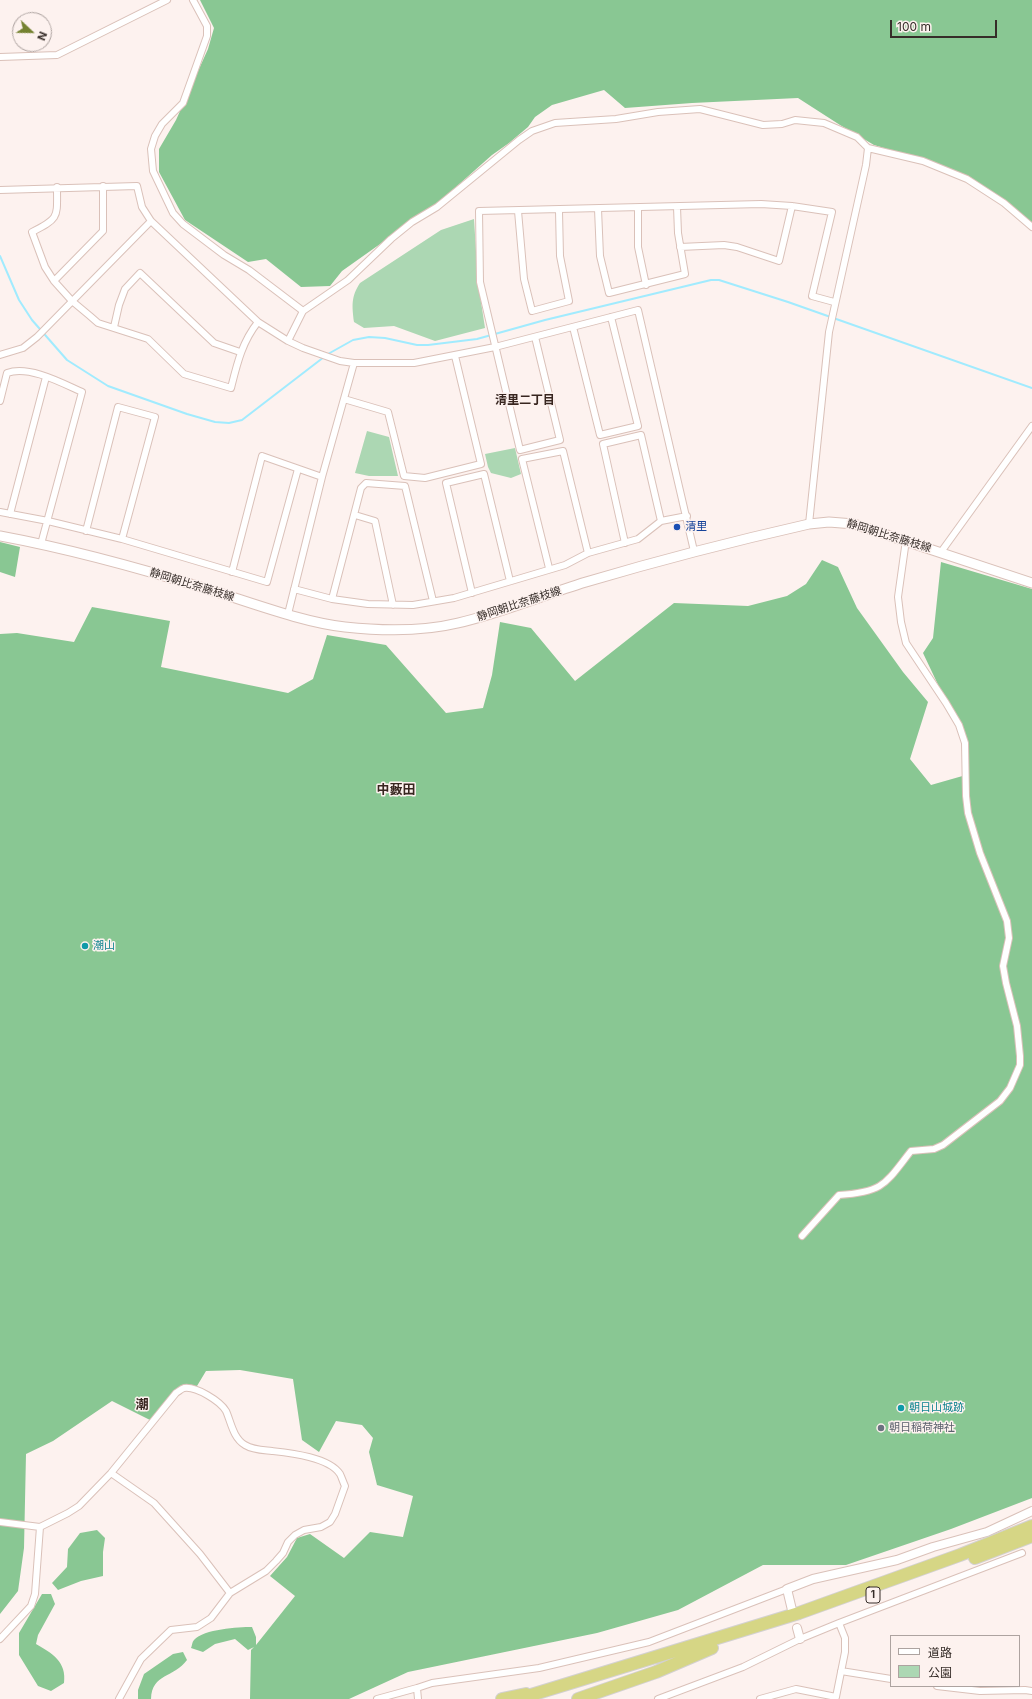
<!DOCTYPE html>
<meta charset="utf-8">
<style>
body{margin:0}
#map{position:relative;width:1032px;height:1699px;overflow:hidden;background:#fdf2ef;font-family:Inter,"Noto Sans JP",sans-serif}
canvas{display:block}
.legend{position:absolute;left:890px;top:1635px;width:130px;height:52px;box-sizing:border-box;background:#fdf2ef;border:1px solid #ada3a0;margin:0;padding:5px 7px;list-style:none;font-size:12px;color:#362d29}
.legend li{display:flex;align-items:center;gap:8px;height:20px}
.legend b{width:20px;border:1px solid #ada3a0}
.north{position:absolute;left:12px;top:12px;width:40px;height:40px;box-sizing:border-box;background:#fdf2ef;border:1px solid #ada3a0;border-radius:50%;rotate:112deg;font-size:11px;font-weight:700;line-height:16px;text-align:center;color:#362d29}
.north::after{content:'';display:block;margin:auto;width:14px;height:18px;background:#748230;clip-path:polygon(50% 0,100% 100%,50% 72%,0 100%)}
.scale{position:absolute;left:890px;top:20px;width:107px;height:18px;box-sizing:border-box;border:2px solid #362d29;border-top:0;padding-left:5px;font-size:12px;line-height:14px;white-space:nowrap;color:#362d29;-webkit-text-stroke:3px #fdf2ef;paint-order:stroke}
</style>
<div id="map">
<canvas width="1032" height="1699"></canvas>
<ul class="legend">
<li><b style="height:5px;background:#fff"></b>道路</li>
<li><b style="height:11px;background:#acd7b3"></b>公園</li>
</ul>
<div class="north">N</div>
<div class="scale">100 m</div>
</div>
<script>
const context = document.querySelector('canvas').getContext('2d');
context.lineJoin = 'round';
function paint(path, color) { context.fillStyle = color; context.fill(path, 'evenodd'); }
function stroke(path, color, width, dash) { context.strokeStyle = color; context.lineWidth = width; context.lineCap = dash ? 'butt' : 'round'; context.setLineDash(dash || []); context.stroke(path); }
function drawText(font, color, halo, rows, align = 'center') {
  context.font = font + ' Inter,"Noto Sans JP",sans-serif'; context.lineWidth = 3; context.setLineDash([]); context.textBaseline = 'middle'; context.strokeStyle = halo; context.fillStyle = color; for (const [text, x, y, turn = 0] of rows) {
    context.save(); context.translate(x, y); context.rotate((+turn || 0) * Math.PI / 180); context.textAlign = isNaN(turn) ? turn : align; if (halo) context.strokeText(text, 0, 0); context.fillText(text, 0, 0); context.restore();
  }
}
paint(new Path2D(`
 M474,219L478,282L485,328L435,341L394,326L364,328L354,322C352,305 351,297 360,283L441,230Z
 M367,431L389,437L398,476H369L355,473Z
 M515,448L521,474L511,478L491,473L488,467L485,454Z`), '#acd7b3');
paint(new Path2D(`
 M200,0H1032V223L943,166L874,145L840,125L798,98L692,103L625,108L604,90L552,105L535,117L528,127L509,143L492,155L438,203L342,271L330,286L301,287L266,259L248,262L185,220L159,172V149L176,120L208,49L214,28Z
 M0,542L20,547L15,577L0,572Z
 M822,560L838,567L857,608L903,672L928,702L910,759L931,785L966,775L965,746L950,710L923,653L933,638L941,562L1032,589V1498L951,1529L846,1565H763L678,1610L597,1633L408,1672L349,1699H250L251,1650L254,1647L248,1650L235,1639L215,1644L203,1652L191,1648C192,1646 192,1642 194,1640C204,1629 238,1627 252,1627L256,1637V1645L295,1596L270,1576L287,1557L297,1538L310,1534L344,1558L370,1532L403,1537L413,1496L377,1485L369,1452L373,1438L362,1425L336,1421L319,1452L302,1440L293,1379L240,1370L206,1371L197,1386L183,1388L150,1420L112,1401L53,1441L26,1454L24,1548L18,1591L0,1614V634L17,633L74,642L92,607L170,621L161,667L288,693L313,679L327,635L386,645L446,713L483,708L492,675L500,622L531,628L575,681L674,603L748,606L787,596L806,584Z
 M97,1530L105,1538L103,1552V1576L81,1581L58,1590L52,1583L67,1567L68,1549L80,1533Z
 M42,1594H51L55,1604L38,1635L36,1644C52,1653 67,1662 64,1683L51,1691L38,1686L19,1655V1633Z
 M183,1652L187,1660C174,1678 152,1673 151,1699H138V1690L144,1674L173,1654Z`), '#89c793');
stroke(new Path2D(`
 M0,256L19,300L32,320L67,360L108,386L187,414L215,422L229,423L242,420L324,357
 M328,354L353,340L369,337L385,338L417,345H428L477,339L545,320L711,280H719L788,302L1032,388`), '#a1ebfe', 2);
const minor = new Path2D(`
 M193,0L207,26V36L183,103L162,124L155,136L151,149L153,171L173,213L183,224L224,255L249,270L303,311
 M0,57L57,55L167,0
 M57,187C57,217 60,218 32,232L45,267L54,281L72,301L90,316L98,323L148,339L184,374L231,388C237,364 242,342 258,322
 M0,190L137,186L142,207L151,221L258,322L288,341L303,348L340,361L354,363H414L495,347L638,310L694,551
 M638,208V247L646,285
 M598,209L600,256L609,293L685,274L678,233L677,207
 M518,211L524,279L532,311L569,301L560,256L559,211
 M680,247L724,245L737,247L779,261L792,206
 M54,281L103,231V186
 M114,327L119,305L125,289L140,273L214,343L240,352
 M573,327L600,435L638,426L611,317
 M535,337L560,440L520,450L480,282L479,211L761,204L792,206L832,212L812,296L834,302
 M288,341L303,311L348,280L391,239L412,222L437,207L519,140L532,131L555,123L616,119L658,112L700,109L763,125L782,124L795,120L824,123L857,137L868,148L923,161L967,179L1004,203L1032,227
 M0,355L23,348L37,337L151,221
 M344,399L388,412L404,476L425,478L481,464L455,356
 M0,401L7,373C29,365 62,383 82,392L41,544
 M0,512L48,521L122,539L267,582L298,469
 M10,514L46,377
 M355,515L375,521L393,605
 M809,524L829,332L866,165L868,148
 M86,531L118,407L155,417L122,539
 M625,543L603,444L641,435L661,521
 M941,552L1032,426
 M549,568L522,459L563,451L588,553
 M232,572L262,456L322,477
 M294,589L332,599L368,604L413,605L454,598L565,565L588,553L638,539L661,521L687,516
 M472,593L446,483L484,474L510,581
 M332,599L361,488L366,483L405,486L433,601
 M288,614L322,477L354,363
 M802,1236L839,1195C884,1192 885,1184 911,1151L934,1149L943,1145L1000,1101L1010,1088L1020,1065V1056L1017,1026L1006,983L1003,966L1009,938L1007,921L980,853L968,813L966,796L965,743L959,725L946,703L906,643L901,622L898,597L906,540
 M111,1473L154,1503L200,1554L230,1593
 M0,1522L40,1527L68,1513L79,1506L111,1473L176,1393C178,1392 181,1389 184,1388C196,1386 220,1401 226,1411C231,1422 233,1438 245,1445C253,1450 263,1450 272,1451C290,1453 329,1457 340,1474C342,1478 343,1482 345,1486L335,1514L330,1522L321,1527L304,1530L295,1535L288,1542L283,1553L276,1561L266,1571L230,1593L211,1618L197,1627L171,1630L141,1659L119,1699
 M839,1623L1022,1553
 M0,1639L31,1606L35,1594L40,1527
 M841,1671L891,1679
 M937,1686L980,1691L1025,1690L1032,1691
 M377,1699L417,1688
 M418,1699L417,1688L432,1683L539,1668L649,1642L787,1589
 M658,1699L743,1667L800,1639L839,1623L845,1638V1652L836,1697L796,1689L760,1699`);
const tertiary = new Path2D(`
 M792,1610L787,1589L813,1579L897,1560L933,1547L987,1532L1032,1511
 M797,1628L800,1639`);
const secondary = new Path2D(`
 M0,536C70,549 139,568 207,589C250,602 301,622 345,627C382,631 421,632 458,623C502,613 543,595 586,582C660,560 734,541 809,524L829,522L854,524L1032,583`);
const motorway = new Path2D(`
 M975,1558L1032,1536
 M502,1699L526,1694
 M518,1699L799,1613L960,1555L1032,1526
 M578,1699L656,1672L712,1648`);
stroke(minor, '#dac1b9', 8);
stroke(tertiary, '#dac1b9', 10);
stroke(secondary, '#dac1b9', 11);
stroke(motorway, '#d3d1d0', 14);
stroke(minor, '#fff', 6);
stroke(tertiary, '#fff', 8);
stroke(secondary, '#fff', 9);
stroke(motorway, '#d6d685', 12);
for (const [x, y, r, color] of [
 [677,527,4,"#1a4fb4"],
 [85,946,4,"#0f9aa8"],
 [901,1408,4,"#0f9aa8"],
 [881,1428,4,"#6b7280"]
]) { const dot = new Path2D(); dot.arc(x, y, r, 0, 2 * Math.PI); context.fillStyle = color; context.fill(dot); stroke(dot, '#fdf2ef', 1.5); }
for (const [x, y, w] of [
 [873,1595,14]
]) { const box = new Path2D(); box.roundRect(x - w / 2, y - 8, w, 16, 3); context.fillStyle = '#fdf2ef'; context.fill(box); stroke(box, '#362d29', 1); }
drawText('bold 10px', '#362d29', null, [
 ["1",873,1595]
]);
drawText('11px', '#164399', '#fdf2ef', [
 ["清里",685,527]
], 'left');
drawText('11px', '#362d29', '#fdf2ef', [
 ["静岡朝比奈藤枝線",889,536,17],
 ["静岡朝比奈藤枝線",192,585,17],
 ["静岡朝比奈藤枝線",519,604,-18]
]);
drawText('11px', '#0d838f', '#fdf2ef', [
 ["潮山",93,946],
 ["朝日山城跡",909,1408]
], 'left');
drawText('11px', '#5b616d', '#fdf2ef', [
 ["朝日稲荷神社",889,1428]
], 'left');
drawText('bold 12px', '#382620', '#fdf2ef', [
 ["清里二丁目",525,400]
]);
drawText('bold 13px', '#382620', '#fdf2ef', [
 ["中藪田",396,790],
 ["潮",142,1405]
]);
</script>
